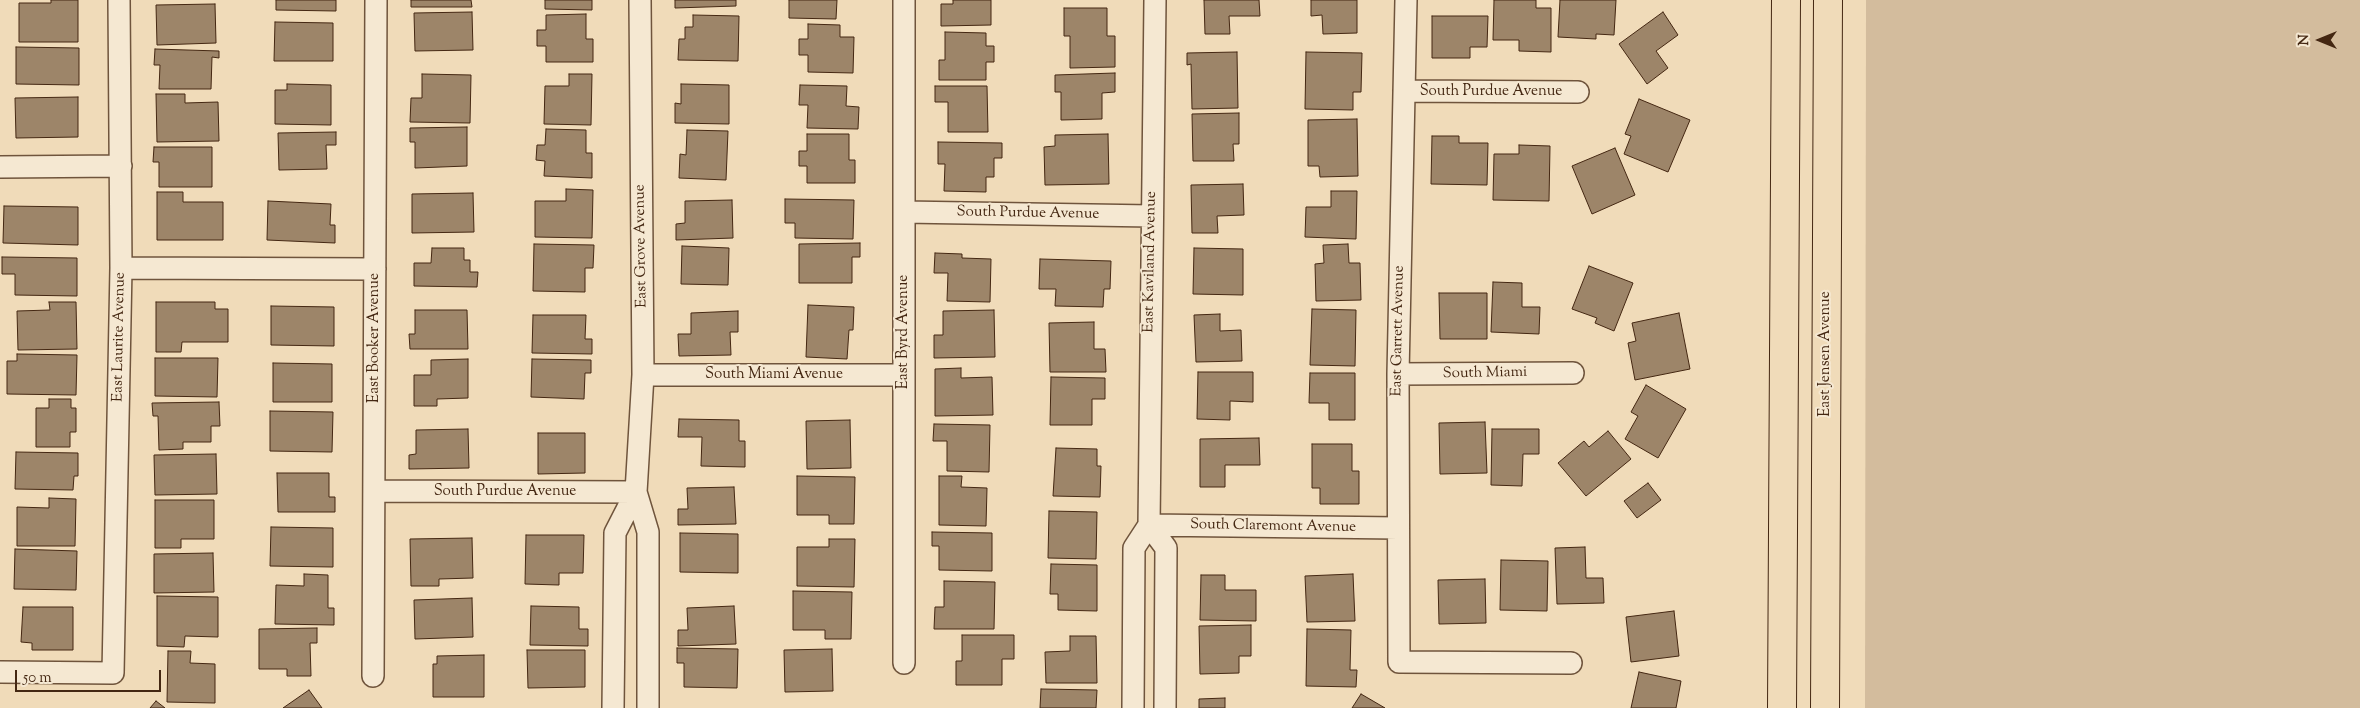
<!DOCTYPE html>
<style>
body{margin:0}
#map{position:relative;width:2360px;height:708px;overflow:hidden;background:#f0dbb9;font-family:"Sorts Mill Goudy",serif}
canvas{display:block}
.north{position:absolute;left:2295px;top:15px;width:50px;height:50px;-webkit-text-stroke:4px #f5e8d2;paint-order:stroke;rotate:270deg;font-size:14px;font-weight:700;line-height:20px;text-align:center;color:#442712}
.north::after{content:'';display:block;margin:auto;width:18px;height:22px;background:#442712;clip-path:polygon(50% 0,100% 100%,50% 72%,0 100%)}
.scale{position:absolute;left:15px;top:670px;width:146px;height:22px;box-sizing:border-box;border:2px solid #442712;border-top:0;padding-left:6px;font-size:15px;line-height:18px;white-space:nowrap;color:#442712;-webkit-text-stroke:4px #f5e8d2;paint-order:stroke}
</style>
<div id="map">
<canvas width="2360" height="708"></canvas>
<div class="north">N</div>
<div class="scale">50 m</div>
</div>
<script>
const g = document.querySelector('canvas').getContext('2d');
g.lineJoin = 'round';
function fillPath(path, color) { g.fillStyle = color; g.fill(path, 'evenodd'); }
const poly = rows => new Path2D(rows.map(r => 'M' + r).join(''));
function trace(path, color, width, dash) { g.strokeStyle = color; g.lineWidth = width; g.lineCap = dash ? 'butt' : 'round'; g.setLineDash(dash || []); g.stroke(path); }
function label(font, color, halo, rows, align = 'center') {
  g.font = font + ' "Sorts Mill Goudy",serif'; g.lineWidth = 4; g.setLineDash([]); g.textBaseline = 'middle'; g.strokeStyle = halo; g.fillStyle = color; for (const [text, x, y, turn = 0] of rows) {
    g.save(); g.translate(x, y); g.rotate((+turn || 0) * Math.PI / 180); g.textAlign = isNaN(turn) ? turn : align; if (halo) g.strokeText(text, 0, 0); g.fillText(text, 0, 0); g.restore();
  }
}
fillPath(poly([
 [1866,0,2360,0,2360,708,1865,708]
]), '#d3bc9d');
const building = poly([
 [51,0,78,0,78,42,19,42,19,3,51,3,51,0],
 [276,0,336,0,336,11,276,10,276,0],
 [411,0,471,0,472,7,411,7,411,0],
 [545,0,592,0,592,10,545,9,545,0],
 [675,0,736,0,736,6,675,8,675,0],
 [789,0,837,0,836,19,789,18,789,0],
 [953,0,991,0,991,25,941,26,941,4,953,4,953,0],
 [1204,0,1259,0,1260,16,1229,16,1230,34,1205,34,1204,0],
 [1311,0,1357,0,1357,33,1323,34,1322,15,1311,16,1311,0],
 [1494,0,1536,0,1536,8,1551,8,1551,52,1519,51,1519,40,1493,40,1494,0],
 [1560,0,1616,0,1614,35,1596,34,1596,39,1558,37,1560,0],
 [215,4,216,43,157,45,156,5,215,4],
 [1064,8,1107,8,1107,36,1115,36,1115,67,1070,68,1070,36,1064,36,1064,8],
 [472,12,473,50,415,51,414,13,472,12],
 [1663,12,1678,35,1656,51,1668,68,1647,84,1619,44,1663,12],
 [586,14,586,39,593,39,593,62,546,62,546,46,537,46,537,30,546,30,546,15,586,14],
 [693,15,739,16,738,61,678,60,679,39,685,39,685,27,693,27,693,15],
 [1432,16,1488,16,1487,47,1470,47,1470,58,1432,58,1432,16],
 [275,22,333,23,333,61,274,61,275,22],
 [808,24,840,25,840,37,854,37,853,73,808,72,808,55,799,55,799,39,808,39,808,24],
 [945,32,986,33,986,46,994,46,994,62,986,62,986,80,939,80,939,60,945,60,945,32],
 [16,47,79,48,79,85,16,84,16,47],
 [155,49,219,51,219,58,212,57,211,89,159,89,160,65,154,65,155,49],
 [1237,52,1238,108,1192,109,1191,64,1187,65,1187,53,1237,52],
 [1306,52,1362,53,1361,92,1353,92,1353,110,1305,109,1306,52],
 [1115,73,1115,92,1102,93,1102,119,1061,120,1061,92,1055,92,1055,75,1115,73],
 [422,74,471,75,470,123,410,122,411,98,422,98,422,74],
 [569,74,592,74,591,125,544,124,545,86,569,86,569,74],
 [287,84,331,85,331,125,275,124,275,90,287,90,287,84],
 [681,84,729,85,729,124,675,123,675,103,681,104,681,84],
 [800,85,847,86,846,106,859,107,858,129,807,128,808,105,799,105,800,85],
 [935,86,987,86,988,132,948,132,948,102,935,102,935,86],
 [156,94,185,94,185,103,218,102,219,141,157,142,156,94],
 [78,97,78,137,16,138,15,98,78,97],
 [1639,99,1690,120,1668,172,1624,154,1631,136,1625,134,1639,99],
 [1239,113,1239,144,1233,144,1234,161,1193,161,1192,114,1239,113],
 [1357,119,1358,176,1320,177,1319,166,1308,166,1308,120,1357,119],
 [467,127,467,166,415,168,415,142,410,142,410,128,467,127],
 [546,129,586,130,586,153,592,153,592,178,544,176,545,161,536,160,537,145,545,145,546,129],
 [687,130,728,131,726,180,679,178,680,154,686,155,687,130],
 [336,132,336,145,326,145,327,169,279,170,278,133,336,132],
 [807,134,849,134,849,160,855,160,855,183,807,183,807,166,799,166,799,151,807,151,807,134],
 [1108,134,1109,184,1045,185,1044,147,1055,146,1055,135,1108,134],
 [1432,136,1459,136,1459,143,1488,143,1487,185,1431,184,1432,136],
 [938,142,1002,143,1002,158,994,158,994,177,986,177,986,192,944,191,945,164,938,164,938,142],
 [1519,145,1550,146,1549,201,1493,200,1494,154,1519,154,1519,145],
 [154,147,212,147,212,187,159,187,159,162,153,162,154,147],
 [1615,148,1635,195,1592,214,1572,166,1615,148],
 [1243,184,1244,215,1217,216,1218,233,1192,233,1191,185,1243,184],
 [566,189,593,190,592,238,535,237,535,201,566,201,566,189],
 [1331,191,1357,191,1356,239,1305,237,1306,207,1331,207,1331,191],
 [157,192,183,192,183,202,223,202,223,240,157,240,157,192],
 [473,193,474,232,412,233,412,194,473,193],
 [785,199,854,200,853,239,795,238,795,223,785,223,785,199],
 [732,200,733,238,676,240,676,224,685,223,685,201,732,200],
 [268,201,331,204,330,225,335,225,335,243,267,240,268,201],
 [4,206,78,207,78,245,3,243,4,206],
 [860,243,860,257,852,257,852,283,799,283,799,244,860,243],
 [534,244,594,245,593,268,585,268,585,292,533,291,534,244],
 [1348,244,1349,263,1360,263,1361,300,1316,301,1315,264,1324,263,1323,245,1348,244],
 [682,246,729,248,728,285,681,284,682,246],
 [432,248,464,248,464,260,470,260,470,272,478,272,477,287,414,286,414,263,431,263,432,248],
 [1194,248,1243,249,1243,295,1193,294,1194,248],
 [935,253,962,254,962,258,991,259,990,302,947,301,948,273,934,273,935,253],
 [2,257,77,258,77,296,15,295,15,274,2,274,2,257],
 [1040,259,1111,261,1110,289,1104,289,1103,307,1055,306,1056,289,1039,289,1040,259],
 [1589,266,1633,283,1614,331,1595,323,1597,318,1572,309,1589,266],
 [1493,282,1522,283,1522,307,1540,307,1539,334,1491,332,1493,282],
 [1439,293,1487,293,1487,339,1440,339,1439,293],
 [49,302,76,302,77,349,18,350,17,311,50,310,49,302],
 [156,302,215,302,215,309,228,309,228,342,182,342,181,352,156,352,156,302],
 [808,305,854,307,853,330,849,330,847,359,806,357,808,305],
 [271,306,334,307,334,346,271,345,271,306],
 [1312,309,1356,310,1355,366,1310,365,1312,309],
 [415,310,467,310,468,349,410,349,409,334,415,334,415,310],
 [994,310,995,357,934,358,934,335,943,335,943,311,994,310],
 [738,311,738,332,730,332,731,355,679,356,678,334,691,334,691,313,738,311],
 [1679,313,1690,369,1635,380,1628,343,1636,341,1632,323,1679,313],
 [1220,314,1220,331,1241,330,1242,361,1196,362,1194,315,1220,314],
 [533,315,586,315,585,339,592,339,592,354,532,353,533,315],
 [1094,322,1094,349,1105,349,1106,372,1050,372,1049,323,1094,322],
 [17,354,77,355,76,395,7,394,7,361,17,361,17,354],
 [155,358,218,358,217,397,155,396,155,358],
 [468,359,468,398,437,399,437,406,414,406,414,375,431,375,431,360,468,359],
 [532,359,591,360,591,373,585,373,584,399,531,397,532,359],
 [273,363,332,364,332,402,273,402,273,363],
 [961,368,961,378,992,377,993,415,935,416,935,369,961,368],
 [1198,372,1253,372,1253,402,1230,401,1230,420,1197,419,1198,372],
 [1310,373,1355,373,1355,420,1329,420,1329,403,1309,403,1310,373],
 [1051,377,1105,378,1105,399,1092,399,1092,425,1050,425,1051,377],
 [1646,385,1686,409,1658,458,1625,439,1638,416,1631,412,1646,385],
 [49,399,71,399,71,408,76,408,76,432,70,432,70,447,36,447,36,408,49,408,49,399],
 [219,402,220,426,211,426,211,442,183,442,183,449,159,450,158,416,153,416,152,403,219,402],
 [270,411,333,412,332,452,270,451,270,411],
 [679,419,739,420,739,441,745,441,745,467,701,466,702,437,678,437,679,419],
 [850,420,851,468,807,469,806,421,850,420],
 [1485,422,1487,473,1440,474,1439,423,1485,422],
 [934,424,990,425,989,472,947,471,947,441,933,441,934,424],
 [468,429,469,468,409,469,409,455,416,454,416,430,468,429],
 [1492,429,1539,429,1539,454,1523,454,1522,486,1491,485,1492,429],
 [1608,431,1631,459,1586,496,1558,463,1584,441,1589,447,1608,431],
 [538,433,585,433,585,473,538,474,538,433],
 [1259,438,1260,465,1225,465,1225,487,1200,487,1200,439,1259,438],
 [1312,444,1352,444,1352,471,1359,471,1359,504,1320,504,1320,488,1312,488,1312,444],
 [1056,448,1097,449,1097,466,1101,466,1100,497,1053,496,1056,448],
 [16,452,78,453,78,476,74,476,73,490,15,489,16,452],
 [216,454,217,494,155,495,154,455,216,454],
 [277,473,329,473,329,497,335,497,335,512,278,512,277,473],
 [797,476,855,477,854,524,829,524,829,515,797,515,797,476],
 [939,476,962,476,961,487,987,488,986,526,939,525,939,476],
 [1648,483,1661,500,1637,518,1624,501,1648,483],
 [734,487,736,524,678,525,678,509,688,509,687,488,734,487],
 [49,498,76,499,75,546,17,546,17,507,49,508,49,498],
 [155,500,214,500,214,539,181,539,181,548,155,548,155,500],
 [1049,511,1097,512,1096,559,1048,558,1049,511],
 [271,527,333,528,333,567,270,566,271,527],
 [932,532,992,533,992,571,939,570,939,546,932,546,932,532],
 [680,533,738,534,738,573,680,572,680,533],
 [526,535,584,535,583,573,559,573,559,585,525,584,526,535],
 [472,538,473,578,439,579,439,586,411,586,410,539,472,538],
 [829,539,855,539,854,587,797,586,797,547,829,547,829,539],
 [1585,547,1586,578,1603,578,1604,603,1557,604,1555,548,1585,547],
 [15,549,77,551,76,590,14,589,15,549],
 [213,553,214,592,154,593,154,554,213,553],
 [1501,560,1548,561,1547,611,1500,610,1501,560],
 [1051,564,1097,565,1097,611,1058,610,1058,594,1050,594,1051,564],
 [304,574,328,575,328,608,334,608,334,625,275,624,276,585,304,586,304,574],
 [1353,574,1355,621,1307,622,1305,576,1353,574],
 [1201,575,1225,575,1225,590,1256,590,1256,621,1200,620,1201,575],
 [1485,579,1486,623,1439,624,1438,580,1485,579],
 [944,581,995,582,994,629,934,629,935,607,944,607,944,581],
 [793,591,852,592,851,639,825,639,825,630,793,630,793,591],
 [157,596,218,597,218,637,185,636,184,647,157,646,157,596],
 [472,598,473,637,415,639,414,600,472,598],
 [531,606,579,607,579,629,588,629,588,646,530,645,531,606],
 [734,606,736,644,678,646,678,630,688,630,687,608,734,606],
 [23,607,73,607,73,650,32,650,32,643,21,642,23,607],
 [1674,611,1679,656,1631,662,1626,617,1674,611],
 [1251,625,1251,656,1239,656,1239,673,1200,674,1199,626,1251,625],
 [317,628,317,643,310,643,311,676,287,676,287,669,259,669,259,629,317,628],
 [1307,629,1351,630,1350,670,1357,670,1356,687,1306,686,1307,629],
 [962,635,1014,635,1014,659,1002,659,1002,685,956,685,956,661,962,661,962,635],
 [1070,636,1096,636,1097,683,1046,683,1045,652,1070,651,1070,636],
 [677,648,738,649,737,688,684,687,684,663,677,663,677,648],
 [832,649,833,691,785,692,784,650,832,649],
 [527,650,585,650,585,687,528,688,527,650],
 [168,651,191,651,190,663,215,664,215,703,167,702,168,651],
 [484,655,484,697,433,697,433,664,437,664,437,656,484,655],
 [1639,672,1681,681,1676,708,1631,708,1639,672],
 [1041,689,1097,690,1096,708,1040,708,1041,689],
 [309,690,322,708,283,708,309,690],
 [1361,694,1385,708,1352,708,1361,694],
 [1225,698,1225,708,1199,708,1199,699,1225,698],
 [156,701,165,708,150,708,156,701]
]);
fillPath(building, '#9d8569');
trace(building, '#442712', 1);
const street = poly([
 [904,0,904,663],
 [1406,0,1398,374,1399,662,1571,663],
 [1404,91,1578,92],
 [0,167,121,166],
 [904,212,1152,216],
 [121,268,375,269],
 [1398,374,1573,373],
 [643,375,904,375],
 [375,491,636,492,643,375,640,0],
 [1149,525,1398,528],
 [1149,525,1166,548,1165,708],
 [0,672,113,673,121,268,119,0],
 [373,676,376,0],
 [613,708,615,533,636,492,648,532,648,708],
 [1133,708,1134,548,1149,525,1155,0]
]);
const primary = poly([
 [1782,708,1786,0],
 [1825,708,1828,0]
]);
trace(street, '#6f543c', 24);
trace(primary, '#442712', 30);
trace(street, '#f5e8d2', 21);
trace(primary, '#f0dbb9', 28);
label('15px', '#442712', '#f5e8d2', [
 ["South Purdue Avenue",1491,92],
 ["South Purdue Avenue",1028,214,1],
 ["East Grove Avenue",642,246,-91],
 ["East Kaviland Avenue",1151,262,-89],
 ["East Garrett Avenue",1399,331,-89],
 ["East Byrd Avenue",904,332,-90],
 ["East Laurite Avenue",120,337,-89],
 ["East Booker Avenue",375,338,-90],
 ["East Jensen Avenue",1826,354,-90],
 ["South Miami",1485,374,-1],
 ["South Miami Avenue",774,375],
 ["South Purdue Avenue",505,492],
 ["South Claremont Avenue",1273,527,1]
]);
</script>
